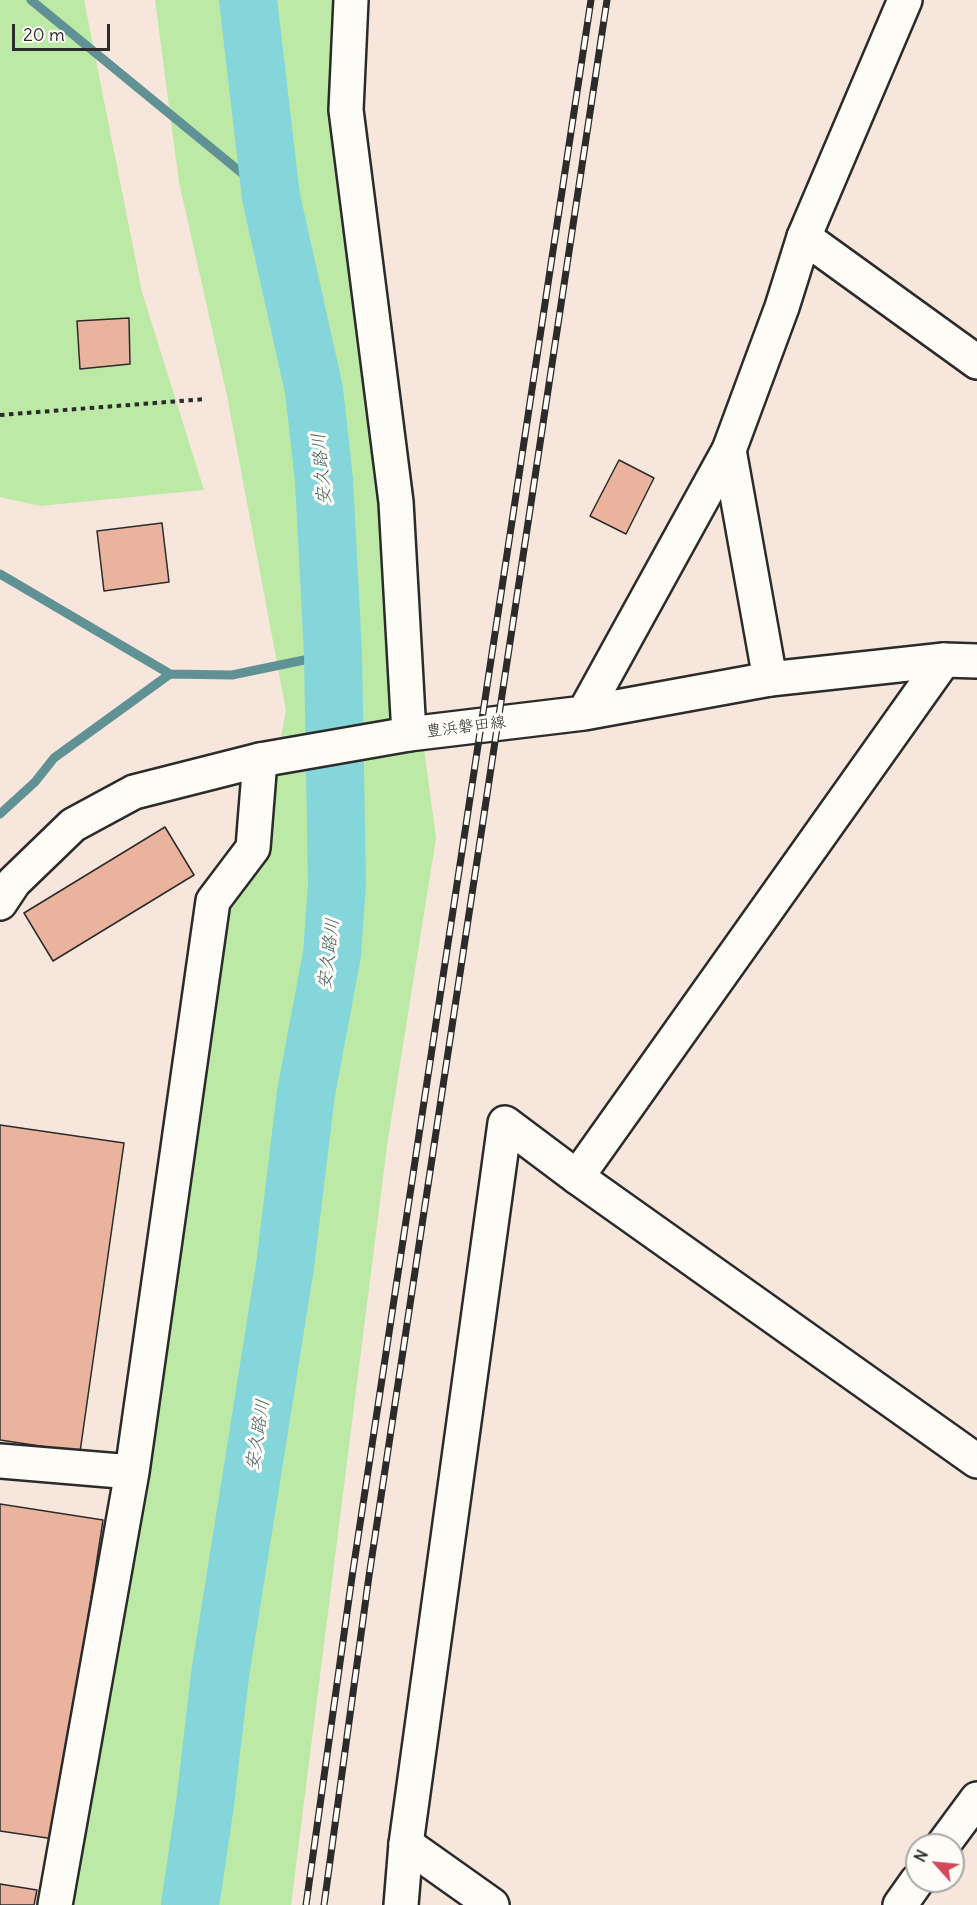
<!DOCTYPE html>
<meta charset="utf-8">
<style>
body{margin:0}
#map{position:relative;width:977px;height:1905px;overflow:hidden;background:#f7e6dc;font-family:Delius,sans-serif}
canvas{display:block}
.north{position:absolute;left:905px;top:1833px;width:60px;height:60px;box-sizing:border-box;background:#fdfcf7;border:2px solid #a9a8a5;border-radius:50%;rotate:297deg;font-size:16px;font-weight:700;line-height:24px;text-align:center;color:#2b2b2b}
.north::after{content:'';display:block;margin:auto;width:21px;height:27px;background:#d1495b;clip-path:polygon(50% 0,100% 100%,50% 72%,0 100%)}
.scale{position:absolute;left:12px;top:24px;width:98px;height:27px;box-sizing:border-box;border:3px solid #2b2b2b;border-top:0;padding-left:8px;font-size:18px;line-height:21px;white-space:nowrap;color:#2b2b2b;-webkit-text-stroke:4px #fdfcf7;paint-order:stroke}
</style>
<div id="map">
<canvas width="977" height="1905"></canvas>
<div class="north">N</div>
<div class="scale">20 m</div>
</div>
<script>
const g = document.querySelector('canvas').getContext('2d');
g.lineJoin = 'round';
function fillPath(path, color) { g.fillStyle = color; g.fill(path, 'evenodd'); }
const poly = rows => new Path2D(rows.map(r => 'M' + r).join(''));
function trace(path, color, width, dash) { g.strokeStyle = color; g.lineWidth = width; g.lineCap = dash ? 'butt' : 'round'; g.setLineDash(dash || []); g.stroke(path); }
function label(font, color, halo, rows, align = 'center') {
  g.font = font + ' Delius,"Klee One",sans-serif'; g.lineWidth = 6; g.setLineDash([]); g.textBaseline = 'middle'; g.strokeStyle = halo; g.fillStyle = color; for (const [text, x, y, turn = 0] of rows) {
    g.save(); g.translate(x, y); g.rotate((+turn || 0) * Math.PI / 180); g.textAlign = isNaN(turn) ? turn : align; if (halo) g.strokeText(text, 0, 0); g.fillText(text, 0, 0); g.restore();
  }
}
fillPath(poly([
 [0,0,84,0,142,292,204,490,40,506,0,497],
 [155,0,342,0,399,561,436,838,387,1146,291,1905,60,1905,213,901,258,853,286,711,227,396,179,182]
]), '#bde9a6');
trace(poly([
 [31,0,271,197],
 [0,574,170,674,232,675,333,654],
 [0,814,35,782,54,758,170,674]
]), '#609295', 9);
trace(poly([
 [190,1905,205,1804,220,1675,285,1266,306,1093,332,954,337,885,333,654,324,480,314,390,271,197,248,0]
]), '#84d6db', 58);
const building = poly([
 [129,318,130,364,80,369,77,321,129,318],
 [619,460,654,478,626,534,590,516,619,460],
 [162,523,169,582,104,591,97,531,162,523],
 [165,827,194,875,53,961,24,913,165,827],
 [0,1125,124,1143,80,1452,0,1440,0,1125],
 [0,1504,103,1520,54,1839,0,1831,0,1504],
 [0,1884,37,1890,34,1905,0,1905,0,1884]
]);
fillPath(building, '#e9b39d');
trace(building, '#2b2b2b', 1.5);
const street = poly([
 [351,0,346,110,396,502,409,734],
 [804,237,977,362],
 [729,450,770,679],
 [0,1461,132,1472],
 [55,1905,132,1472,213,901,253,848,260,760],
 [401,1905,406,1844,505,1123,577,1177,944,660]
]);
const secondary = poly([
 [584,713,729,450,782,307,804,237,905,0],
 [0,903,14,882,73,825,134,792,260,760,409,734,584,713,770,679,944,660,977,661],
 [577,1177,977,1461],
 [406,1844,492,1905],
 [943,1845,977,1799],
 [900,1905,917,1881]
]);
trace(street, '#2b2b2b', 38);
trace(secondary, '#2b2b2b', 38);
trace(poly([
 [0,415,206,399]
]), '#2b2b2b', 4, [4.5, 4.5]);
trace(street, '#fdfcf7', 33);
trace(secondary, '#fdfcf7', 33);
const rail = poly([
 [306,1905,352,1577,591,0],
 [324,1905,369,1576,607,0]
]);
trace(rail, '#2b2b2b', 7);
trace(rail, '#fdfcf7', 4.5, [14]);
label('16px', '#2b2b2b', '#fdfcf7', [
 ["豊浜磐田線",466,727,-7]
]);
label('italic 18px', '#465e60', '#fdfcf7', [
 ["安久路川",322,469,-95],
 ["安久路川",329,954,-83],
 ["安久路川",258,1435,-81]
]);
</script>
